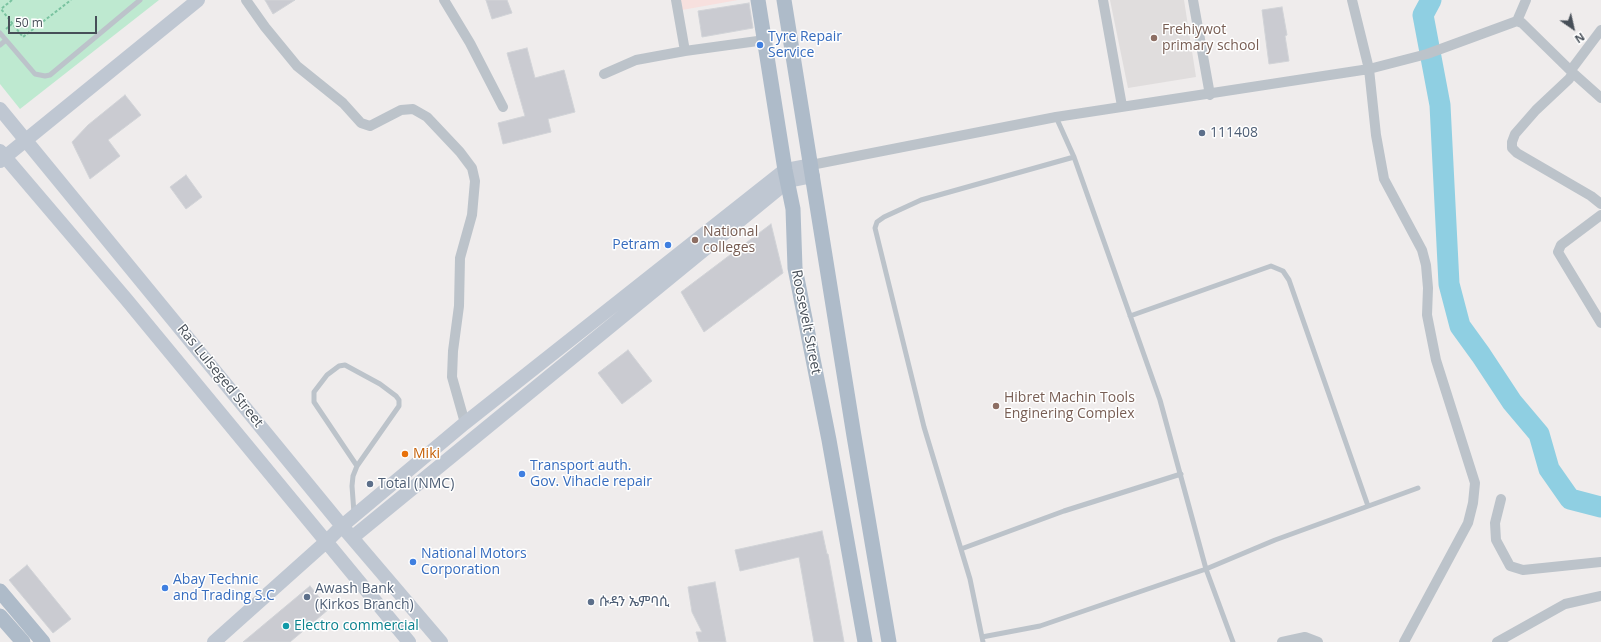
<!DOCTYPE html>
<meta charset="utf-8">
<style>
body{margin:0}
#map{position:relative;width:1601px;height:642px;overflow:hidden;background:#efecec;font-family:"Open Sans",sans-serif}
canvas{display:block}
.north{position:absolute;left:1553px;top:8px;width:40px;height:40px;-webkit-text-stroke:3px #fff;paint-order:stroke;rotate:146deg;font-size:11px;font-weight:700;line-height:16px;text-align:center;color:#474f58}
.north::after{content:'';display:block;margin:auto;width:14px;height:18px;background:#474f58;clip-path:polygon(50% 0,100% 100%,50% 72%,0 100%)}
.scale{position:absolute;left:8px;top:16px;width:89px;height:18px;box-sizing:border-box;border:2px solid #474f58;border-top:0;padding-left:5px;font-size:12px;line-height:14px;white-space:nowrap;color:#474f58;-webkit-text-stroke:3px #fff;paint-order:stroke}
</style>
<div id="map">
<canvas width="1601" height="642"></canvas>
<div class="north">N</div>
<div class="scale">50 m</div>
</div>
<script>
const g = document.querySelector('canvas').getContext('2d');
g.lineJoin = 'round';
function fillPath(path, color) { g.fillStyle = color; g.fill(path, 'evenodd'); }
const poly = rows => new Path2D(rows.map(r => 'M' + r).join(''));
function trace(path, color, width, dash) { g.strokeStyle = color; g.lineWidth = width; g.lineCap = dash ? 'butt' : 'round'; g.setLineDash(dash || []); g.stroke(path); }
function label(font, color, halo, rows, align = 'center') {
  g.font = font + ' "Open Sans","Noto Sans Ethiopic",sans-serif'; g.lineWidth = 3; g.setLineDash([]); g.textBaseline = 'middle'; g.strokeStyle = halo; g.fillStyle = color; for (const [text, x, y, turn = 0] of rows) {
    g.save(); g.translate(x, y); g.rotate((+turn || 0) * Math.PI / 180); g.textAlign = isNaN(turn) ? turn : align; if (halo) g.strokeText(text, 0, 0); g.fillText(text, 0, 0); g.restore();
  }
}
fillPath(poly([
 [1110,0,1184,0,1196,77,1128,88]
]), '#e0dddd');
fillPath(poly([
 [681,0,738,0,682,10]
]), '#f7e0de');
fillPath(poly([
 [0,0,159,0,20,109,0,84]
]), '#bee9d0');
trace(poly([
 [1431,0,1423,15,1440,105,1449,284,1460,326,1481,355,1512,402,1539,434,1549,469,1570,499,1601,507]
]), '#8fcfe2', 21);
const building = poly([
 [265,0,295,0,273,14,265,0],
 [486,0,507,0,512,13,492,19,486,0],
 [749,3,753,28,702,37,698,11,749,3],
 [1282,7,1287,35,1285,36,1289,61,1269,64,1262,10,1282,7],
 [527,48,535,78,564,70,575,112,548,119,551,132,503,144,498,123,525,116,507,53,527,48],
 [125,95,141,115,108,140,120,156,90,179,72,142,88,125,125,95],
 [186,175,202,197,186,209,170,187,186,175],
 [771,224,783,273,704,332,681,292,771,224],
 [628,350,652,381,622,404,598,373,628,350],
 [822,531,827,554,828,554,844,642,814,642,799,557,740,571,735,550,822,531],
 [27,565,71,619,53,633,9,580,27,565],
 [715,582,726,642,699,642,696,632,702,632,692,612,688,587,715,582],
 [310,586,329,609,290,642,243,642,310,586]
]);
fillPath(building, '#cacbd1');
trace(building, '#d1d3d7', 1);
trace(poly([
 [12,0,1,9,23,37,71,0],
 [6,29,13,23]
]), '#7ac3a0', 2, [3, 2]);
trace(poly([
 [0,33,35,74,45,76,50,75,140,0],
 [0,45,6,40],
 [1056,117,1074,157,1160,400,1206,569,1233,642],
 [1130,316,1271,266,1283,271,1289,280,1368,506],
 [354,513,352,486,353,476,357,466,399,406,399,400,396,396,380,384,345,365,339,366,327,375,314,392,314,402,357,466],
 [961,549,1064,511,1181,474],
 [982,637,1040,626,1206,569,1275,540,1418,488],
 [983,642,970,579,924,427,875,228,877,222,884,217,921,200,1074,157]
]), '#bcc3ca', 5);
trace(poly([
 [246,0,265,27,297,66,343,103,361,123,370,126,401,110,413,109,427,117,460,152,472,168,475,181,472,215,460,258,459,306,453,351,452,377,465,423],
 [444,0,470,43,503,107],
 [676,0,685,51],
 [1103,0,1122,106],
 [1193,0,1210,95],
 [1352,0,1369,69,1376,135,1384,179,1422,250,1426,265,1428,288,1427,315,1436,360,1475,483,1473,503,1468,523,1404,642],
 [1517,21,1522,23,1573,73,1601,98],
 [1571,70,1601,30],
 [1573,73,1569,79,1536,110,1515,134,1512,142,1512,148,1517,153,1591,196,1601,204],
 [604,74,636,60,685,51,765,40],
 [811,165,1056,117,1369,69,1427,54,1517,21,1526,0],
 [1601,215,1561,245,1558,252,1601,323],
 [1501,499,1495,523,1496,540,1510,566,1523,570,1601,562],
 [1282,642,1305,637,1318,642],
 [1497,642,1565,604,1601,596]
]), '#bcc3ca', 10);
trace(poly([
 [0,109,342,526,441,642],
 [0,151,126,299,409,642],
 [0,161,198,0],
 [353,537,788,181,813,176],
 [214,642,327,541,342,526,465,423,785,170,811,165]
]), '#bfc7d2', 14);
trace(poly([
 [758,0,785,170,793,209,795,268,829,440,865,642],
 [784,0,854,436,889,642],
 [0,591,43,642],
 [0,616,23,642]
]), '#aebbc9', 15);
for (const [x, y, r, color] of [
 [1154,38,4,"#8d6e63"],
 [760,45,4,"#3f7fe0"],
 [1202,133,4,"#5c6f8a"],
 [695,240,4,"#8d6e63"],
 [668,245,4,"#3f7fe0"],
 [996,406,4,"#8d6e63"],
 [405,454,4,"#e8710a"],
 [522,474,4,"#3f7fe0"],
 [370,484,4,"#5c6f8a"],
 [413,562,4,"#3f7fe0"],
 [165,588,4,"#3f7fe0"],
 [307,597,4,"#5c6f8a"],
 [591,602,4,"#5c6f8a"],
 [286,626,4,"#0f9aa8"]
]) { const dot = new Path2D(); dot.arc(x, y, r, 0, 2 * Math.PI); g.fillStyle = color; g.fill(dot); trace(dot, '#fff', 1.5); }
label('14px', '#785e54', '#fff', [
 ["Frehiywot",1162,30],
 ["primary school",1162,46],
 ["National",703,232],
 ["colleges",703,248],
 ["Hibret Machin Tools",1004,398],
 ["Enginering Complex",1004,414]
], 'left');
label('14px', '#366cbe', '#fff', [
 ["Tyre Repair",768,37],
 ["Service",768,53],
 ["Petram",660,245,"right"],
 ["Transport auth.",530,466],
 ["Gov. Vihacle repair",530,482],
 ["National Motors",421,554],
 ["Corporation",421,570],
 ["Abay Technic",173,580],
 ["and Trading S.C",173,596]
], 'left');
label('14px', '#4e5e75', '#fff', [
 ["111408",1210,133],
 ["Total (NMC)",378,484],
 ["Awash Bank",315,589],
 ["(Kirkos Branch)",315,605],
 ["ሱዳን ኤምባሲ",599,602]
], 'left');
label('14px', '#474f58', '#fff', [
 ["Roosevelt Street",806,322,79],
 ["Ras Lulseged Street",220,376,51]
]);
label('14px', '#c56008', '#fff', [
 ["Miki",413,454]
], 'left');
label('14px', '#0d838f', '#fff', [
 ["Electro commercial",294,626]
], 'left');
</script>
